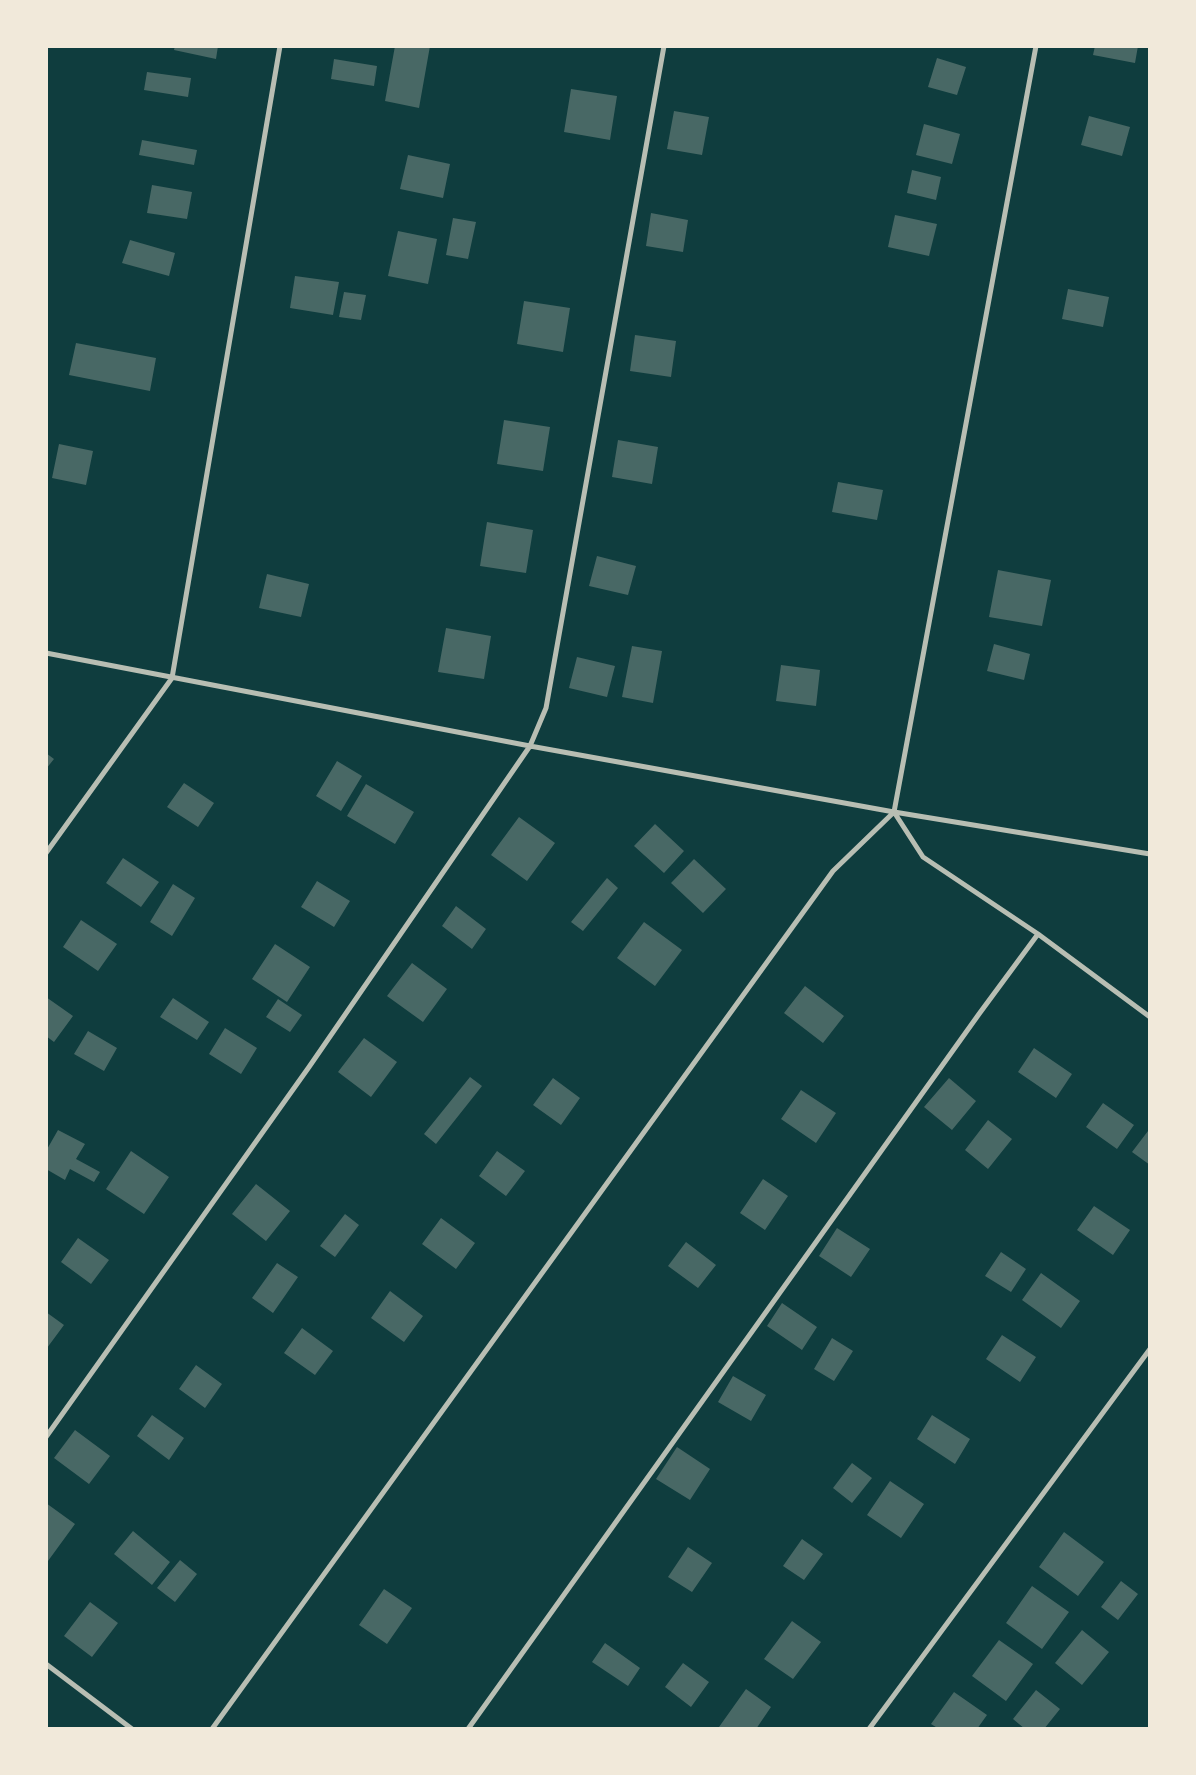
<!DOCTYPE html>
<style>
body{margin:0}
#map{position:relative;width:1196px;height:1775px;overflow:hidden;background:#0f3d3e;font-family:Raleway,sans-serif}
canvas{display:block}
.frame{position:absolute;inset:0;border:48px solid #f1e9da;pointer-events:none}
</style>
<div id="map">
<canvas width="1196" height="1775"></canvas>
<div class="frame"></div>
</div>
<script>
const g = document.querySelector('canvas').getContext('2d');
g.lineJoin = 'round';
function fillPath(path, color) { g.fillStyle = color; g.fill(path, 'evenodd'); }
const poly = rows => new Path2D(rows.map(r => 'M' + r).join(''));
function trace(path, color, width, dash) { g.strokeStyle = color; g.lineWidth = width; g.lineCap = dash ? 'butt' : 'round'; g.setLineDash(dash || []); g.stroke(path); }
fillPath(poly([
 [175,46,218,46,216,59,174,50],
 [395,46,430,46,419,108,385,101],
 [1095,46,1138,46,1135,63,1093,55],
 [937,58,966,67,957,95,928,87],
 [334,59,377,66,374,86,331,79],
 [147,72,191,78,188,97,144,90],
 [571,89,617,96,610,140,564,132],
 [674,111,709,117,702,155,667,149],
 [1089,116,1130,127,1122,156,1081,145],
 [924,124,960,134,952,164,916,155],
 [142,140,197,150,194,165,139,155],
 [408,155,450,164,443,198,400,189],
 [912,170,941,177,936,200,907,193],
 [152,185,192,192,187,219,147,213],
 [651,213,688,220,683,252,646,246],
 [895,215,937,224,929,256,888,247],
 [453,218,476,222,468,259,446,255],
 [398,231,437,239,428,284,388,276],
 [130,240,175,253,169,276,122,263],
 [295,276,339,282,333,315,290,308],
 [1068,289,1109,297,1103,327,1062,319],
 [344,292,366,295,361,320,339,317],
 [524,301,570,308,563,352,517,344],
 [635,335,676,341,671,377,630,371],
 [76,343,156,358,150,391,69,375],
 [504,420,550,427,543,471,497,464],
 [618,440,658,447,652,484,612,477],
 [59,444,93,451,86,485,52,478],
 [838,482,883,490,877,520,832,512],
 [487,522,533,530,526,573,480,566],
 [597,556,636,566,628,595,589,586],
 [998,570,1051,580,1042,626,989,617],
 [267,574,309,584,301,617,259,608],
 [446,628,491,636,484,679,438,672],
 [994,644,1030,654,1024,680,987,671],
 [632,646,662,651,653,703,622,697],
 [577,657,615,666,607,697,569,688],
 [781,665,820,670,816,706,776,701],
 [46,753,54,759,46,769],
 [337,761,362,776,341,811,316,796],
 [184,783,214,803,198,827,167,807],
 [366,784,414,812,395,844,347,816],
 [519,817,555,843,527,881,491,855],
 [655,824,684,851,664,873,634,846],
 [123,858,159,882,141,907,106,883],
 [694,859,726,889,703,913,671,883],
 [607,878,618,888,583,931,571,922],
 [317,881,350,901,334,927,301,907],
 [173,884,195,898,172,936,150,922],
 [456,906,486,929,472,949,442,926],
 [81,920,117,944,98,971,63,947],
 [644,922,682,950,655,986,617,958],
 [275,944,310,967,287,1002,252,979],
 [412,963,447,989,423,1022,387,996],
 [805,986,844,1016,823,1043,784,1013],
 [46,997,73,1016,54,1042,46,1036],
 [173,998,209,1022,197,1040,160,1017],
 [278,999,302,1015,290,1032,266,1017],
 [225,1028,257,1048,241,1074,209,1054],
 [88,1031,117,1048,104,1071,74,1054],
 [364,1038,397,1062,371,1097,338,1072],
 [1034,1048,1072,1074,1056,1098,1018,1072],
 [470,1077,482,1086,436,1144,424,1134],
 [553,1078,580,1098,561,1125,533,1105],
 [949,1078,976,1101,952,1130,924,1107],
 [801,1090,836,1113,816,1143,781,1119],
 [1103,1103,1134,1125,1117,1149,1086,1127],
 [988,1120,1012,1139,988,1169,965,1150],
 [58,1130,85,1144,76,1159,100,1172,94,1182,70,1169,65,1180,46,1169,46,1151],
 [1148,1131,1150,1132,1150,1165,1132,1152],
 [131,1151,169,1177,144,1214,106,1189],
 [497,1151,525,1171,506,1196,479,1176],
 [763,1179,788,1196,765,1230,740,1213],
 [256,1184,290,1211,266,1241,232,1214],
 [1094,1206,1130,1230,1113,1255,1077,1230],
 [345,1214,359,1225,335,1257,320,1246],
 [441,1218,475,1243,456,1269,422,1244],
 [837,1228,870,1249,851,1277,819,1256],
 [78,1238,109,1260,91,1284,61,1262],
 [686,1242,716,1265,698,1288,668,1266],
 [1001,1252,1026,1269,1011,1292,985,1276],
 [277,1263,298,1277,273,1313,252,1298],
 [1041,1273,1080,1301,1061,1328,1022,1300],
 [390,1291,423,1316,404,1342,371,1318],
 [782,1303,817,1327,802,1350,767,1326],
 [46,1312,64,1325,47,1348,46,1347],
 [302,1328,333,1351,315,1375,284,1353],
 [1002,1335,1036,1357,1020,1382,986,1359],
 [832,1338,853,1351,834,1381,814,1369],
 [196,1365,222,1384,205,1408,179,1389],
 [733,1376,766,1395,751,1421,718,1402],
 [152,1415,184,1438,169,1460,137,1436],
 [932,1415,970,1439,955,1464,917,1439],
 [75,1430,110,1456,89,1484,54,1458],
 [677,1447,710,1469,690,1500,656,1479],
 [852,1463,872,1478,852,1503,833,1488],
 [890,1481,924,1504,901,1538,867,1515],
 [46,1503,75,1524,48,1561,46,1560],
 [133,1531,170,1562,152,1585,114,1554],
 [1064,1532,1104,1562,1078,1596,1039,1567],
 [802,1539,823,1554,804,1580,783,1566],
 [688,1547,712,1563,692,1592,668,1577],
 [180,1560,197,1574,175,1602,157,1588],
 [1121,1581,1138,1594,1118,1620,1101,1607],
 [1032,1586,1069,1612,1042,1649,1006,1623],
 [384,1589,412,1608,387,1644,359,1625],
 [90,1602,118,1623,92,1657,64,1636],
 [792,1621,821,1642,793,1679,764,1659],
 [1082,1630,1109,1652,1082,1685,1055,1663],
 [999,1640,1033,1664,1006,1701,972,1676],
 [605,1643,640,1668,628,1686,592,1662],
 [683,1663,709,1682,691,1707,665,1687],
 [746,1689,771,1707,756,1729,721,1729,719,1727],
 [1036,1690,1060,1709,1044,1729,1025,1729,1013,1719],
 [954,1692,987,1715,977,1729,939,1729,931,1724]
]), '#486865');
trace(poly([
 [46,653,530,746,894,812,1150,854],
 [894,812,923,857,1038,934,1150,1017],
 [46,853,172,678,280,46],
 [46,1437,309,1067,530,746,546,708,664,46],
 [46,1664,132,1729],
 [212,1729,833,871,894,812,1036,46],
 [468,1729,979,1014,1038,934],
 [869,1729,1150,1349]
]), '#b8beb3', 5);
</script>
